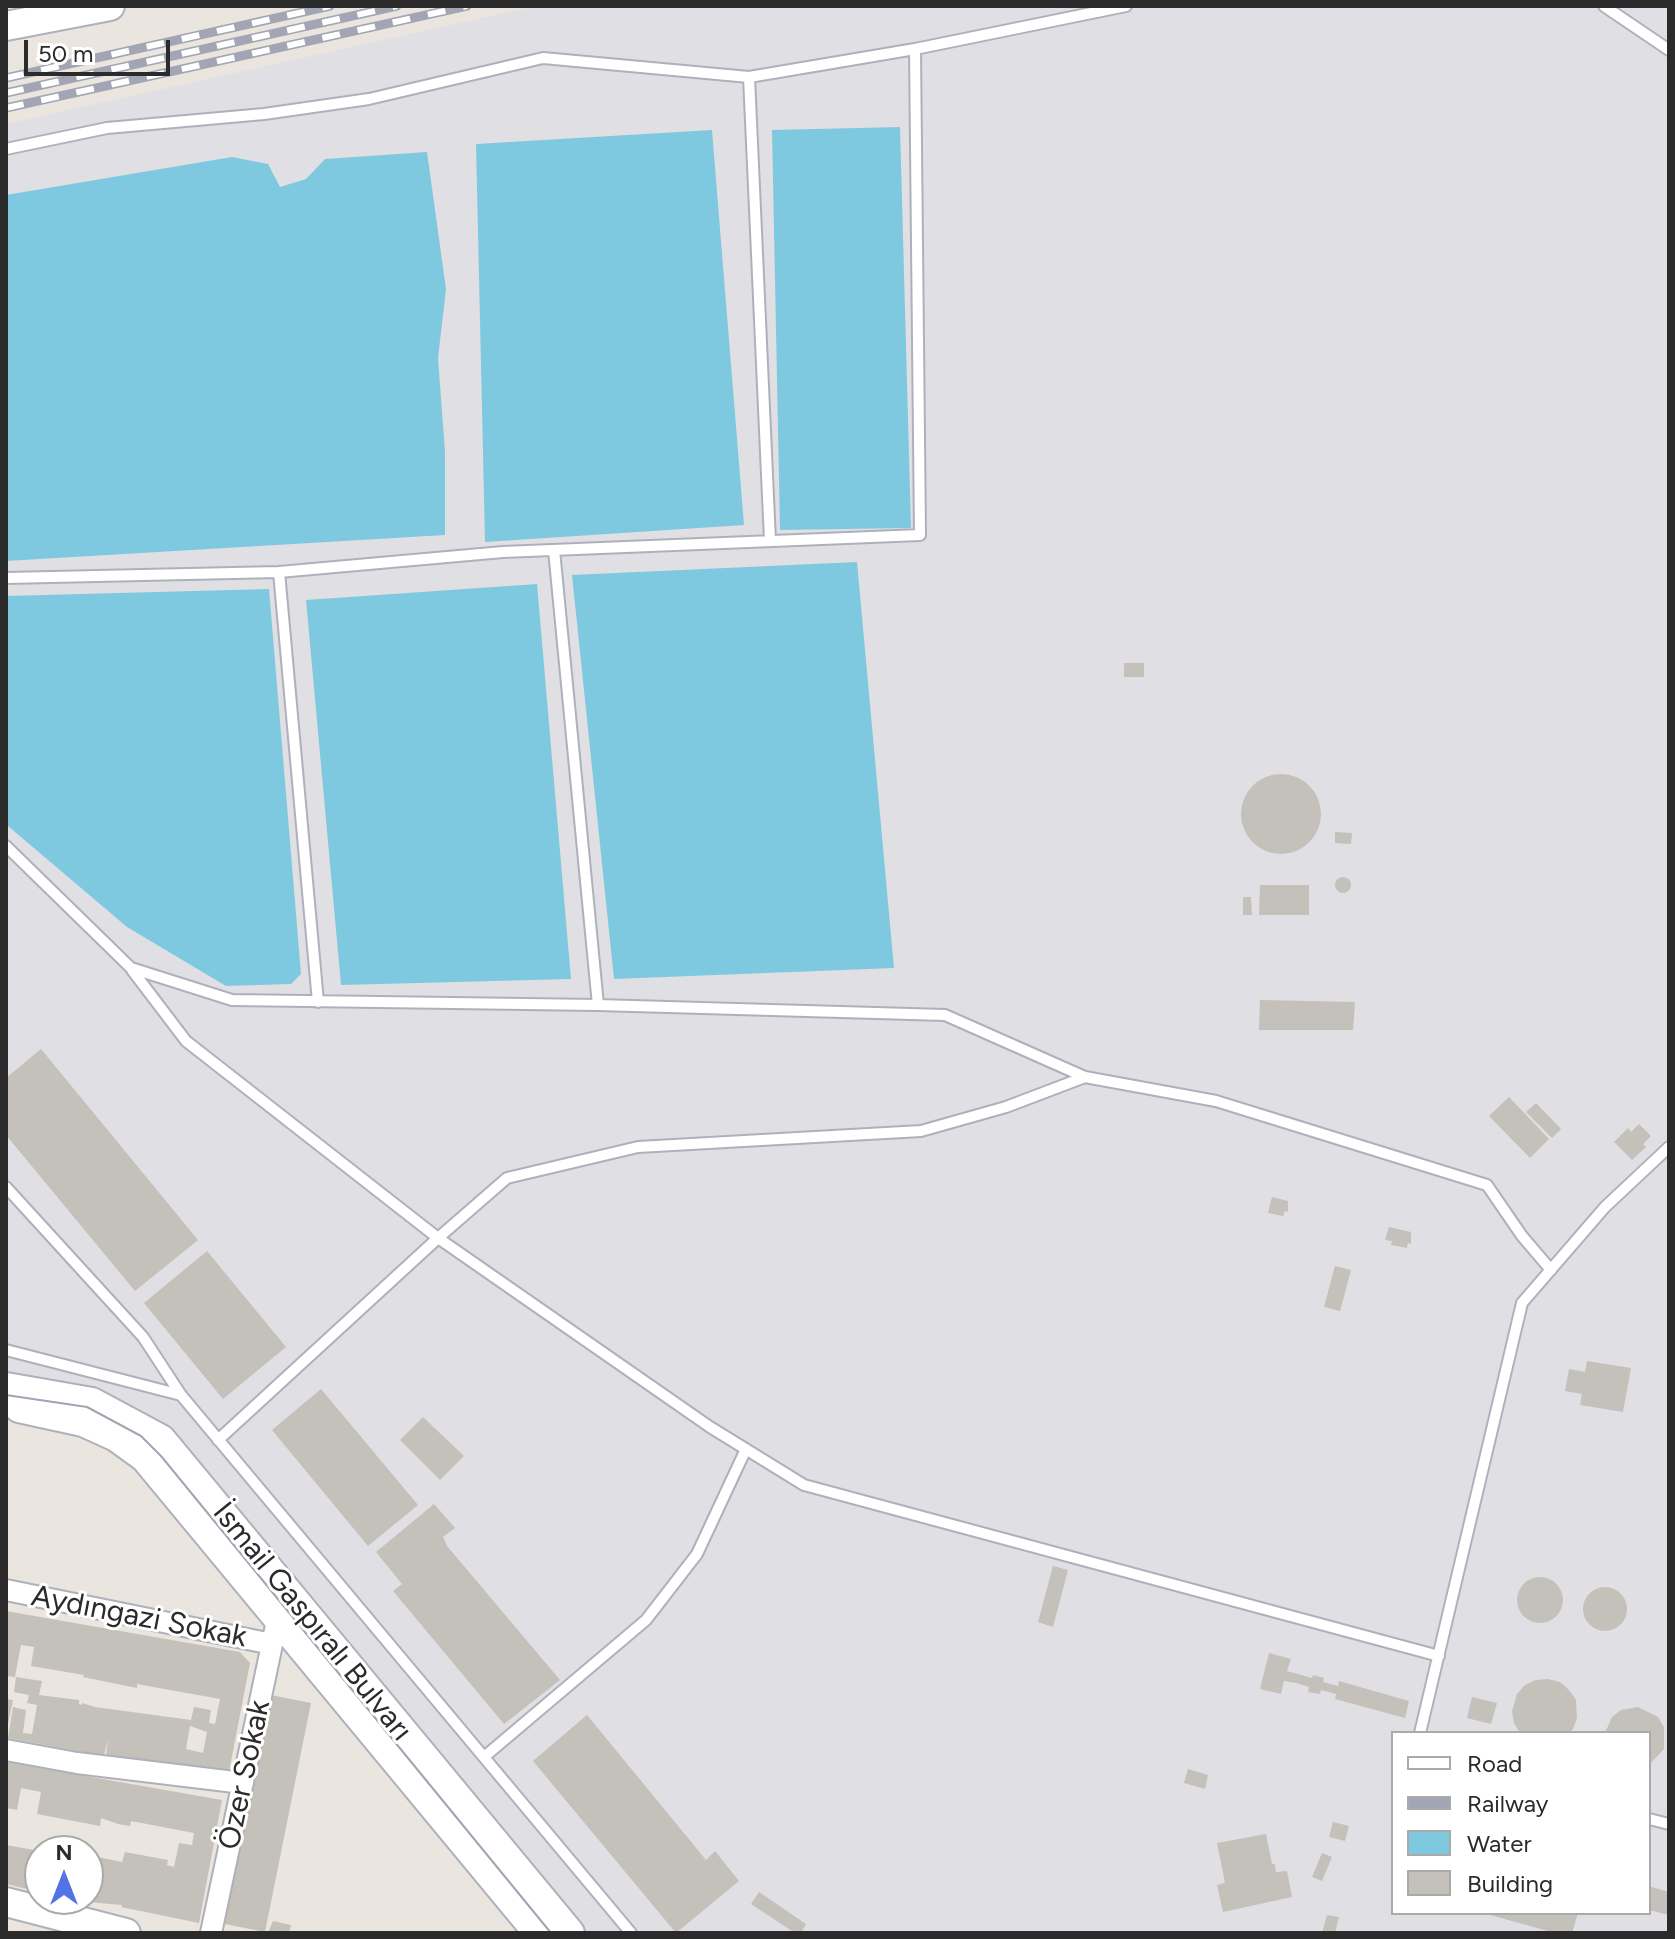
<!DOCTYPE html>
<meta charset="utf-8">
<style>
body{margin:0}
#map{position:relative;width:1675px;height:1939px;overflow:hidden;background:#ebe5df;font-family:Figtree,sans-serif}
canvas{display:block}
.frame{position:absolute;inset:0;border:8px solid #2b2b2b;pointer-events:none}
.legend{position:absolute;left:1391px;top:1731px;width:260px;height:184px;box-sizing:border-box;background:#fff;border:2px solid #aaa;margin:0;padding:10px 14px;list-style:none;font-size:24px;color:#2b2b2b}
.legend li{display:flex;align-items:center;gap:16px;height:40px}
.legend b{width:40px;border:2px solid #aaa}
.north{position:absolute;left:24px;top:1835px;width:80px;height:80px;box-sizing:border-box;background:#fff;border:2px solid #aaa;border-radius:50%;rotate:0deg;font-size:22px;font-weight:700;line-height:32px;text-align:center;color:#2b2b2b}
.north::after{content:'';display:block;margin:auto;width:28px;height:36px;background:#5372e4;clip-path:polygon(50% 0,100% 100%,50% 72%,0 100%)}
.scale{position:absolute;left:24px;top:40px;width:146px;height:36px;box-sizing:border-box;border:4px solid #2b2b2b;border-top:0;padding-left:10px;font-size:24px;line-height:28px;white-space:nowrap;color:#2b2b2b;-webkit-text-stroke:6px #fff;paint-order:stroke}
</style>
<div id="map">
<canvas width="1675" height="1939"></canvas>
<div class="frame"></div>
<ul class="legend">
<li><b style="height:10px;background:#fff"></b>Road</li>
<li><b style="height:10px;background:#a2a5b3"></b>Railway</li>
<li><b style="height:22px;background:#7fc9e0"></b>Water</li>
<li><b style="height:22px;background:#c4c0ba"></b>Building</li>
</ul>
<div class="north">N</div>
<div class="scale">50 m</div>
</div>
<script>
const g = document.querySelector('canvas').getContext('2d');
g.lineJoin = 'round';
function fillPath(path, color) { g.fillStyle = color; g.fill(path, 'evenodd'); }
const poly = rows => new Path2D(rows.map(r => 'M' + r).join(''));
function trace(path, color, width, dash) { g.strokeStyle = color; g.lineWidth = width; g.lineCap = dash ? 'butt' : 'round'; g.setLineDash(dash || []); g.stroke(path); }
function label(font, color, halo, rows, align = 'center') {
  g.font = font + ' Figtree,sans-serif'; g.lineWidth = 6; g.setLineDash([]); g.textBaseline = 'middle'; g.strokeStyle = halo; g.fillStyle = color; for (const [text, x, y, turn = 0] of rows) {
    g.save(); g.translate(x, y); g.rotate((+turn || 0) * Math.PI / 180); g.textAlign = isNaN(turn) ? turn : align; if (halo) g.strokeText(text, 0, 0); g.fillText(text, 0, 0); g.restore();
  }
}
fillPath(poly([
 [536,6,1669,6,1669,1933,586,1933,165,1428,141,1411,113,1399,6,1382,6,124],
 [1393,1733,1649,1733,1649,1913,1393,1913]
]), '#e0dfe4');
fillPath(poly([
 [900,127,911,528,780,530,772,130],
 [712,130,744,525,485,542,476,144],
 [427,152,446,289,438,358,445,452,445,535,6,561,6,195,232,157,268,164,280,187,306,179,325,159],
 [857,562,894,968,614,979,572,575],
 [537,584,571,979,341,985,306,600],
 [269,589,301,974,291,984,226,986,127,927,8,826,6,821,6,596]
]), '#7fc9e0');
fillPath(poly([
 [1124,663,1144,663,1144,677,1124,677],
 '1241 814a40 40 0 1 1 80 0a40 40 0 1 1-80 0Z',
 [1335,832,1352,833,1351,844,1335,843],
 '1335 885a8 8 0 1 1 16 0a8 8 0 1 1-16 0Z',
 [1260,885,1309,885,1309,915,1259,915],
 [1243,897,1251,897,1252,915,1243,915],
 [1260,1000,1355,1002,1353,1030,1259,1030],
 [41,1049,198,1240,135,1291,6,1135,6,1078],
 [1509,1097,1549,1139,1530,1158,1489,1116],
 [1536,1103,1561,1129,1552,1138,1526,1112],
 [1639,1124,1651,1136,1643,1144,1646,1147,1632,1160,1614,1142,1628,1128,1631,1132],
 [1272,1197,1288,1201,1288,1212,1285,1211,1283,1216,1268,1213],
 [1389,1227,1411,1232,1411,1244,1408,1243,1407,1248,1391,1245,1392,1241,1385,1240],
 [207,1251,286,1347,223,1399,144,1303],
 [1335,1266,1351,1270,1340,1311,1324,1307],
 [1587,1361,1631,1368,1623,1412,1580,1405,1582,1394,1565,1391,1569,1369,1585,1372],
 [321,1389,418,1505,368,1546,272,1430],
 [423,1417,464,1456,440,1480,400,1440],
 [434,1504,455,1528,443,1537,447,1546,560,1680,504,1724,393,1591,402,1584,376,1552],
 [1053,1566,1068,1570,1053,1627,1038,1622],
 '1517 1600a23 23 0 1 1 46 0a23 23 0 1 1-46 0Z',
 '1583 1609a22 22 0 1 1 44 0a22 22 0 1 1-44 0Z',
 [6,1611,240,1652,250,1663,228,1777,106,1756,108,1739,104,1756,8,1738,13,1707,26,1710,23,1733,32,1734,37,1705,27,1703,29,1695,14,1692,16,1677,42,1681,39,1695,79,1700,79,1704,82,1705,82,1703,95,1707,191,1720,194,1707,211,1710,209,1723,215,1724,220,1699,137,1684,137,1688,83,1677,84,1675,31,1666,34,1647,21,1645,15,1677,6,1676],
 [190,1726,207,1732,203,1753,186,1749],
 [1269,1653,1291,1659,1287,1671,1312,1678,1313,1675,1324,1678,1323,1682,1338,1686,1339,1681,1409,1701,1405,1718,1335,1699,1336,1694,1321,1690,1320,1694,1308,1692,1309,1687,1296,1683,1284,1681,1281,1694,1260,1689],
 [1548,1679,1560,1682,1569,1690,1576,1700,1577,1718,1573,1729,1569,1733,1520,1733,1514,1723,1512,1711,1517,1694,1525,1685,1536,1680],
 [266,1694,311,1703,265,1932,220,1923],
 [1472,1697,1497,1703,1491,1724,1467,1718],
 [6,1699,13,1700,7,1729,6,1729],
 [1638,1707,1658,1717,1664,1727,1664,1749,1649,1765,1649,1733,1605,1733,1612,1717,1621,1710],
 [587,1715,706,1860,715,1851,739,1881,676,1933,533,1761],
 [6,1762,222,1800,199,1923,121,1907,122,1905,88,1902,88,1855,122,1862,125,1852,168,1860,167,1865,174,1867,179,1843,192,1845,194,1833,131,1821,130,1826,118,1824,101,1818,100,1826,37,1814,41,1792,21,1788,17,1810,6,1808],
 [1188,1769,1208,1775,1205,1789,1184,1783],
 [1333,1822,1349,1826,1345,1841,1329,1837],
 [1266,1834,1272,1864,1275,1864,1276,1872,1287,1871,1292,1897,1223,1912,1217,1885,1225,1883,1217,1843],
 [6,1845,40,1851,40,1892,6,1884],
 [1322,1853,1332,1857,1322,1881,1312,1877],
 [1652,1887,1669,1892,1669,1915,1649,1910,1649,1888],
 [759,1892,806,1924,801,1933,795,1933,751,1904],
 [1483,1913,1578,1913,1572,1933,1555,1933],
 [1327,1915,1339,1917,1335,1933,1322,1933],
 [273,1921,291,1925,289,1933,268,1933]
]), '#c4c0ba');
const lane = poly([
 [1604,6,1669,50],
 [6,149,107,128,264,114,369,99,543,58,749,77],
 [770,541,749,77,915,49,1126,6],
 [554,550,598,1005],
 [279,572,318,1002],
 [6,578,279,572,503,552,920,535,915,49],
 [6,846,131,968,232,1000,598,1005,945,1015,1085,1077,1216,1101,1487,1185,1522,1236,1551,1270],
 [132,970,186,1041,438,1238,710,1427,804,1485,1439,1656],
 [6,1187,143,1337,181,1395],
 [6,1350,181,1395,631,1933],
 [218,1440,438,1238,507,1178,638,1147,921,1131,1006,1107,1085,1077],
 [1420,1733,1522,1303,1605,1207,1669,1147],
 [484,1757,646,1620,697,1554,746,1449],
 [1649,1819,1669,1824]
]);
const street = poly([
 [6,1590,272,1644],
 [6,1750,77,1763,243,1783],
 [211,1933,278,1616]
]);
const secondary = poly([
 [6,26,110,6],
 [6,1387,92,1402,161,1439,570,1933],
 [19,1408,83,1422,116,1437,145,1458,538,1933],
 [6,1902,126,1933]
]);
trace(lane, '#afb1ba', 14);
trace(street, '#afb1ba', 24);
trace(secondary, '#afb1ba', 32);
trace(lane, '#fff', 10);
trace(street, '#fff', 20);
trace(secondary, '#fff', 28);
trace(poly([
 [6,1395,87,1407,141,1436,161,1456,551,1933]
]), '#a2a5b3', 2);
const rail = poly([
 [6,78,330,6],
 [6,93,397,6],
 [6,108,467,6]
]);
trace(rail, '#a2a5b3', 9);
trace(rail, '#fff', 6, [18]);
label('30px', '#2b2b2b', '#fff', [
 ["Aydıngazi Sokak",139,1617,11],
 ["İsmail Gaspıralı Bulvarı",312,1622,51],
 ["Özer Sokak",245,1775,-78]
]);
</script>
